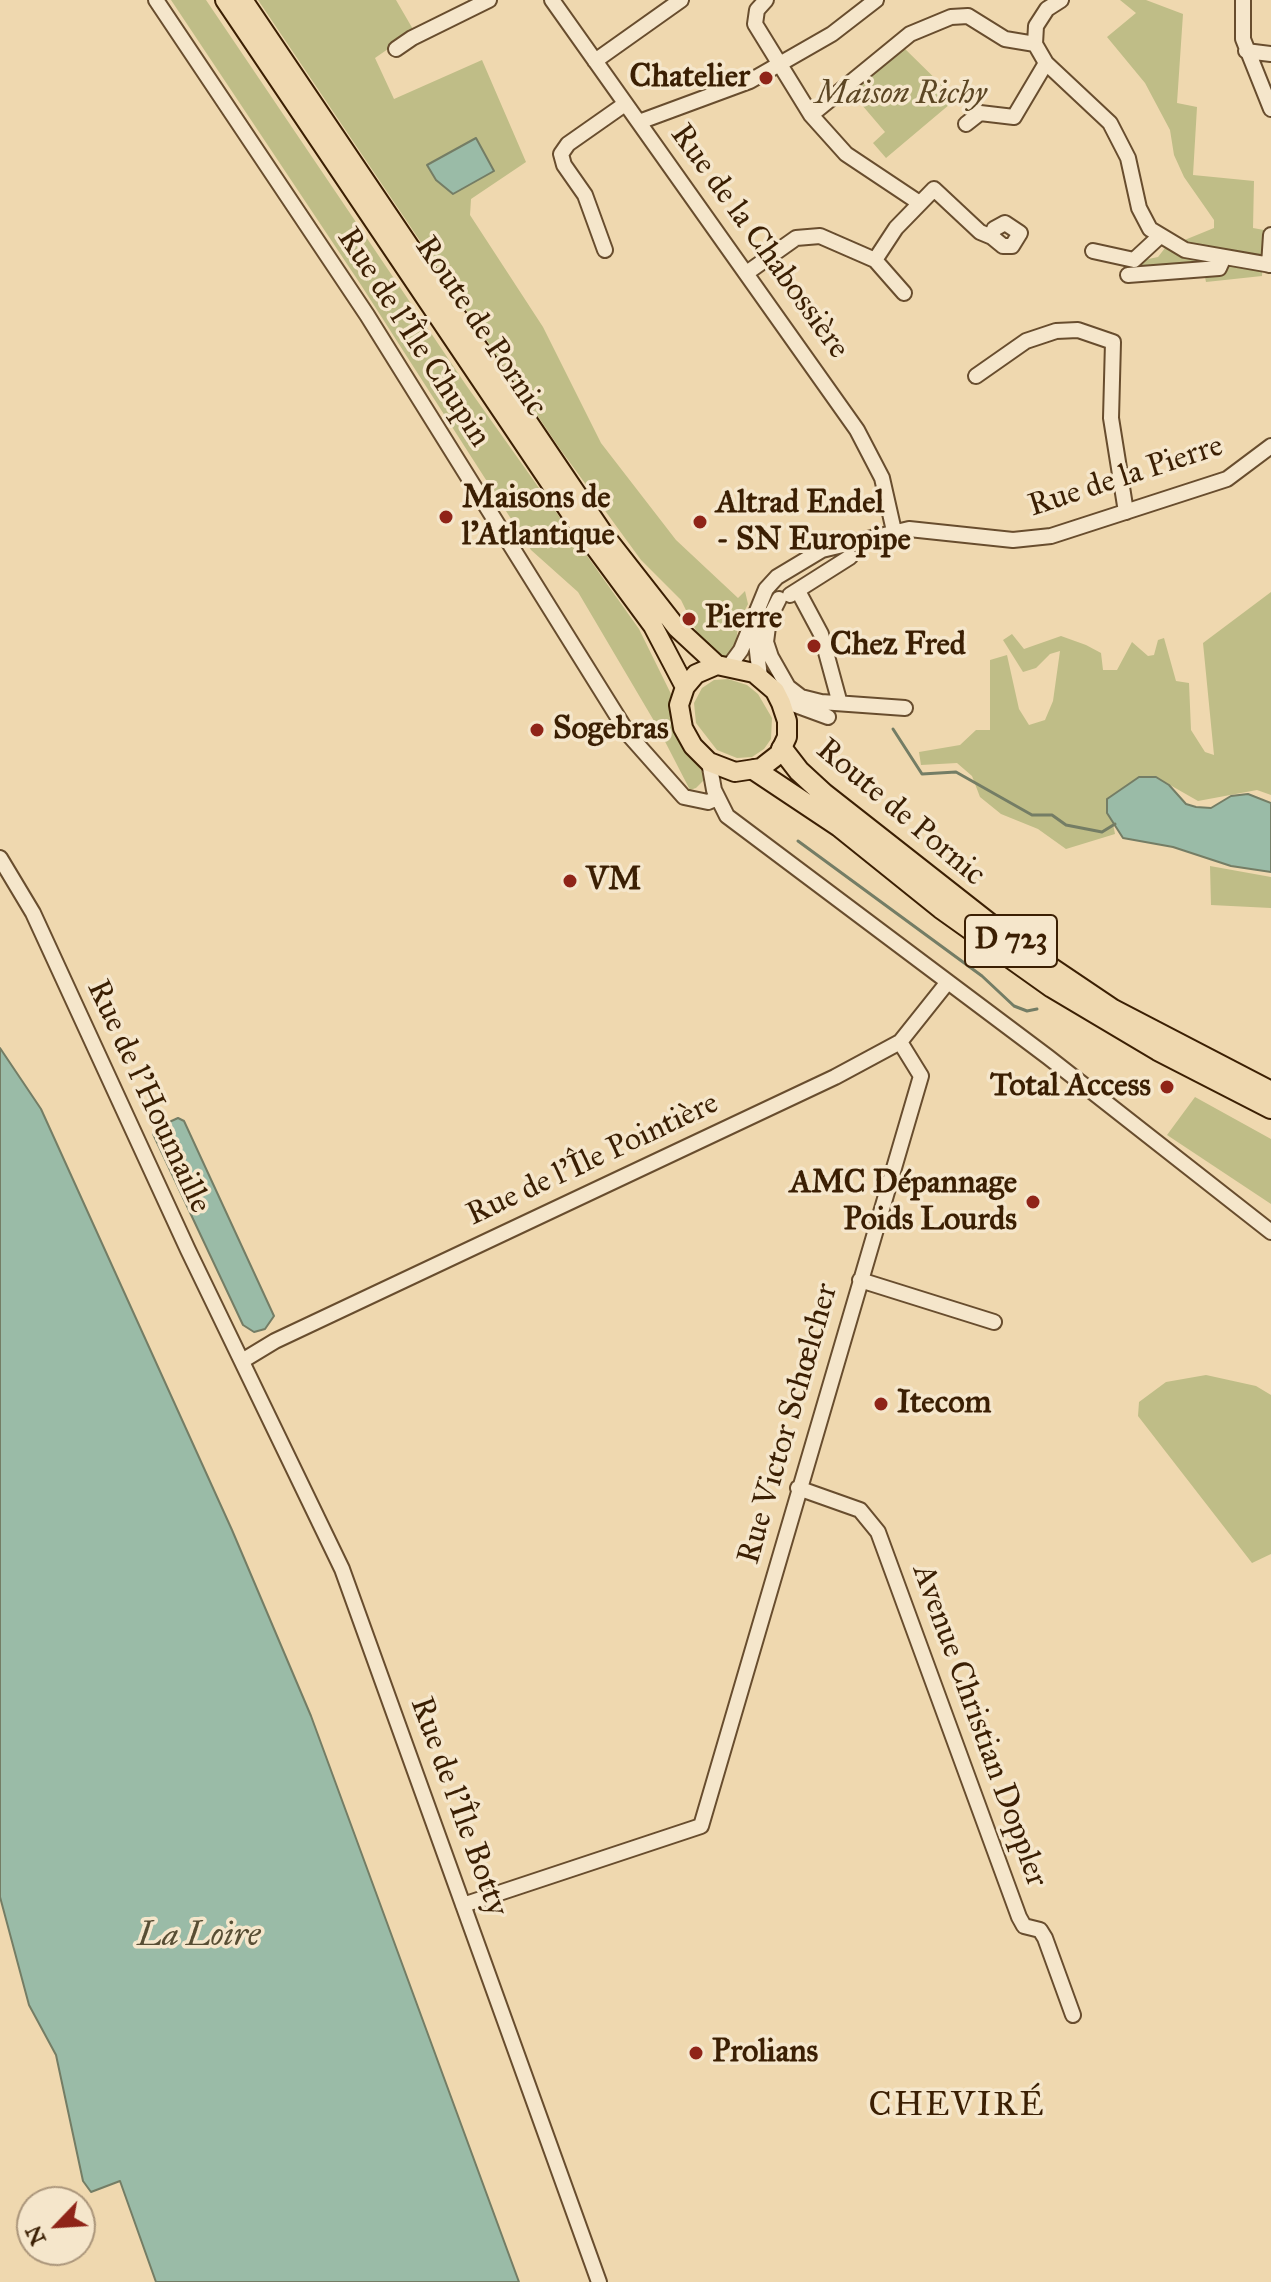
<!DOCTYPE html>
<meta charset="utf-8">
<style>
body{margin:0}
#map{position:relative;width:1271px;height:2282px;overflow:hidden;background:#efd8af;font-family:"IM FELL Great Primer",serif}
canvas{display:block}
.north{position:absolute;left:16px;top:2186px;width:80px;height:80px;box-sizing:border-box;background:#f5e6cb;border:2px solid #ab967b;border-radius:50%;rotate:245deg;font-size:22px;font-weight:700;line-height:32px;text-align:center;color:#3b1f03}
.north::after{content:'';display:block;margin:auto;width:28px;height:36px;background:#8f2418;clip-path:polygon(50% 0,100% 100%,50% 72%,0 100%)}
</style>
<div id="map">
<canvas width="1271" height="2282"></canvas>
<div class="north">N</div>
</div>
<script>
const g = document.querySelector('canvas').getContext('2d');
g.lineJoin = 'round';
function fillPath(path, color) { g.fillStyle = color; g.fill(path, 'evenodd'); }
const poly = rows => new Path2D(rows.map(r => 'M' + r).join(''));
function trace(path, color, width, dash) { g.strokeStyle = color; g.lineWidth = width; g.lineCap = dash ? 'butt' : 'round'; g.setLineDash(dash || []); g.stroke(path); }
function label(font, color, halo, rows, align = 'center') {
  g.font = font + ' "IM FELL Great Primer",serif'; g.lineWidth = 7; g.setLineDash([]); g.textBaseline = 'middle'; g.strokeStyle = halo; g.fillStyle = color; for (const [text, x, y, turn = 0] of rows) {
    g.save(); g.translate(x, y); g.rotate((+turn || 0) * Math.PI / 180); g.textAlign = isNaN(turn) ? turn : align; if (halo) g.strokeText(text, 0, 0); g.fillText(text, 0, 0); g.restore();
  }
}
fillPath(poly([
 [171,0,206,0,466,385,639,629,672,696,671,715,678,737,703,773,704,780,696,788,690,790,657,726,578,592,531,550,361,285],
 [258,0,396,0,414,31,375,58,394,99,482,60,526,162,471,199,470,215,543,327,601,443,676,540,738,598,745,591,748,604,738,624,736,646,727,656,719,657,705,649,681,600,641,560,560,449],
 [1120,0,1146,0,1183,14,1177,103,1197,107,1193,175,1254,181,1253,228,1264,230,1262,276,1206,282,1205,277,1177,280,1175,268,1128,272,1129,263,1158,257,1165,248,1214,228,1214,220,1184,177,1174,155,1170,130,1145,83,1107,37,1136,13],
 [901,45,956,99,886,158,873,143,885,132,850,91],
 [1271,592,1271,795,1257,790,1198,801,1156,777,1139,777,1108,798,1115,834,1066,849,1038,829,1001,814,980,797,972,776,957,763,921,765,919,752,960,745,976,730,990,730,990,660,1007,655,1019,709,1029,725,1045,720,1053,701,1060,651,1050,654,1036,668,1023,672,1003,640,1012,634,1024,649,1061,636,1086,645,1101,653,1103,670,1117,670,1132,642,1148,656,1154,655,1158,640,1164,638,1176,681,1189,683,1191,730,1205,752,1214,755,1203,643],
 [728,679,747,685,758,694,772,718,771,739,764,749,752,757,737,758,717,750,696,723,694,703,702,688,714,680],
 [1210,866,1271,877,1271,908,1211,905],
 [1195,1097,1271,1139,1271,1204,1167,1135],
 [1206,1375,1256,1386,1271,1395,1271,1554,1252,1563,1138,1416,1139,1402,1166,1382]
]), '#bfbd87');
const water = poly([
 [476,138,494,171,453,194,436,180,427,165,476,138],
 [1139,777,1156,777,1169,785,1186,804,1196,807,1211,808,1231,796,1248,794,1271,803,1271,872,1231,866,1173,847,1123,838,1107,813,1107,799,1139,777],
 [0,1048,41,1109,232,1530,311,1716,519,2282,156,2282,120,2181,91,2192,83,2181,56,2055,29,2005,0,1897,0,1048],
 [178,1118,184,1121,274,1316,265,1329,254,1332,243,1325,153,1134,156,1128,178,1118]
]);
fillPath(water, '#9abba7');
trace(water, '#747d65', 2);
trace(poly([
 [893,729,922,774,956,772,1032,815,1052,815,1066,825,1102,832,1115,824],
 [798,841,982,976,1014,1006,1027,1011,1037,1009]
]), '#747d65', 3);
const minor = poly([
 [156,0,367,315,629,735,684,797,708,802,717,798],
 [552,0,857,430,882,478,894,531],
 [766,0,757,10,755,24,811,115,846,154,918,202],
 [1061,0,1047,9,1036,26,1035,44,1046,63,1110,123,1128,158,1139,208,1150,229,1185,250,1271,265],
 [1243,0,1243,39,1271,109],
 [396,49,412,38,489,0],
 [1246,51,1271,54],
 [595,61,681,0],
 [811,115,910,34,951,17,968,16,1005,39,1035,44],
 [639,122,750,81,832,34,876,0],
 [966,124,980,113,1014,117,1046,63],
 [605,250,585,195,564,165,561,154,568,144,625,104],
 [1093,251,1134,260,1160,236],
 [875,260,896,228,934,189,980,232,992,237,994,229,1005,223,1020,233,1012,246,1003,246,992,237],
 [1269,265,1271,235],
 [748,272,796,238,820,236,875,260,904,293],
 [1128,275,1219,268,1224,257],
 [976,376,1026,341,1056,331,1078,330,1113,342,1111,418,1126,512],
 [798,591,821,634,839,700],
 [790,595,850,557],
 [779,599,769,619,766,642,771,657,788,687,801,697,821,702,905,708],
 [754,626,760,677],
 [730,665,741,650,766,589,777,577,822,550,909,529,1013,540,1051,536,1227,479,1271,446],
 [779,699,828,717],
 [709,762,714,790,727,816,1048,1057,1271,1232],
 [0,858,33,913,188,1250,342,1569,599,2282],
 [860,1280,994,1322],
 [242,1361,275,1341,835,1077,900,1042,947,983],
 [798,1488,860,1510,878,1532,1019,1917,1024,1926,1040,1930,1045,1938,1073,2015],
 [463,1905,701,1826,921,1076,900,1042]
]);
const major = poly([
 [225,0,580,527,653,626,685,687],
 [243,0,605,536,677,628,717,665],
 [717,665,754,673,775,691,781,703,787,721,787,737,779,754,761,768,735,772,709,762,693,746,683,728,679,705,685,687,696,674,717,665]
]);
const highway = poly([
 [782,749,799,771,824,794,1015,944,1113,1010,1271,1092],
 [755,770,839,826,941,908,1052,987,1158,1050,1271,1108]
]);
trace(minor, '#684d2e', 18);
trace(major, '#3b1f03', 22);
trace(highway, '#3b1f03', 24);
trace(minor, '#f5e6cb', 14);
trace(major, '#efd8af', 18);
trace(highway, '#efd8af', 20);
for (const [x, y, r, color] of [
 [766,78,8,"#8f2418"],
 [446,517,8,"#8f2418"],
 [700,522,8,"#8f2418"],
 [689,619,8,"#8f2418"],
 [814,646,8,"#8f2418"],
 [537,730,8,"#8f2418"],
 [570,881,8,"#8f2418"],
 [1167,1087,8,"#8f2418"],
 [1033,1202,8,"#8f2418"],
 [881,1404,8,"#8f2418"],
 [696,2053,8,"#8f2418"]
]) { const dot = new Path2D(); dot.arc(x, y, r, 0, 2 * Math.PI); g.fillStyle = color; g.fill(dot); trace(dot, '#f5e6cb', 3); }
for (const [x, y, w] of [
 [1011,941,92]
]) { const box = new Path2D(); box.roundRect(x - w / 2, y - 26, w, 52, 6); g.fillStyle = '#f5e6cb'; g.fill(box); trace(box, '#3b1f03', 2); }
label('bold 30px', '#3b1f03', null, [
 ["D 723",1011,941]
]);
label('bold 32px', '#3b1f03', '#f5e6cb', [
 ["Chatelier",750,78,"right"],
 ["Maisons de",462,499],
 ["l'Atlantique",462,536],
 ["Altrad Endel",716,504],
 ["- SN Europipe",716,541],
 ["Pierre",705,619],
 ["Chez Fred",830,646],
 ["Sogebras",553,730],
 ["VM",586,881],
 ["Total Access",1151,1087,"right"],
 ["AMC Dépannage",1017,1184,"right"],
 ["Poids Lourds",1017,1221,"right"],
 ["Itecom",897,1404],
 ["Prolians",712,2053]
], 'left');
label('italic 32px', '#5c4624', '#f5e6cb', [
 ["Maison Richy",901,95]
]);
label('32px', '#3b1f03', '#f5e6cb', [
 ["Rue de la Chabossière",759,242,54],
 ["Route de Pornic",480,327,56],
 ["Rue de l'Île Chupin",413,338,57],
 ["Rue de la Pierre",1126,477,-18],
 ["Route de Pornic",900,813,40],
 ["Rue de l'Houmaille",148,1097,65],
 ["Rue de l'Île Pointière",593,1160,-25],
 ["Rue Victor Schœlcher",789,1424,-74],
 ["Avenue Christian Doppler",979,1726,70],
 ["Rue de l'Île Botty",458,1807,70]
]);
label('italic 34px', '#584e34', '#f5e6cb', [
 ["La Loire",199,1937]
]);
g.letterSpacing = '2px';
label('34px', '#3b1f03', '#f5e6cb', [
 ["CHEVIRÉ",957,2107]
]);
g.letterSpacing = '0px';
</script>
